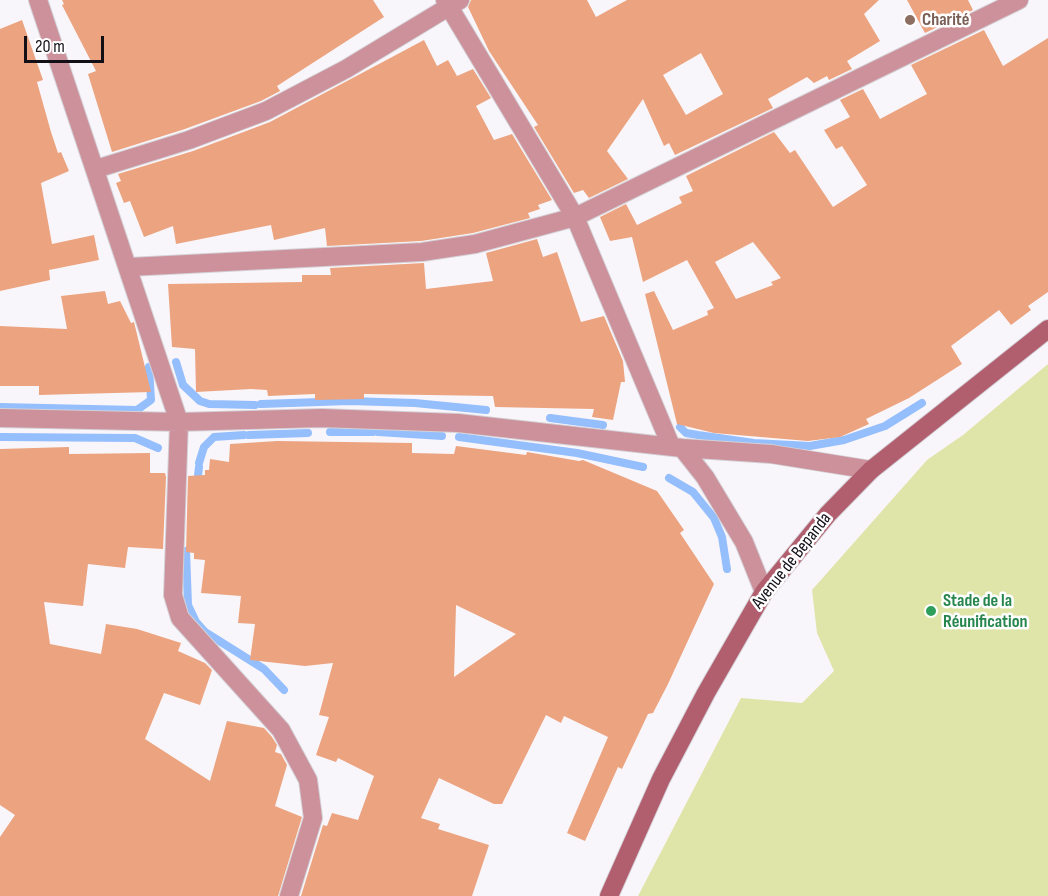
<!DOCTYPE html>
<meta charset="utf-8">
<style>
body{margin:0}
#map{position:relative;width:1048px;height:896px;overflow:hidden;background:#f9f6fb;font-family:"Sofia Sans Condensed",sans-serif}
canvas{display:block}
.scale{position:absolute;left:24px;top:36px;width:80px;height:27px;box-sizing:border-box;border:3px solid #130f17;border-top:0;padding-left:8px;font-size:18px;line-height:21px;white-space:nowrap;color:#130f17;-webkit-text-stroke:4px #fff;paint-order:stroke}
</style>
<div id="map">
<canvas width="1048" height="896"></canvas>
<div class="scale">20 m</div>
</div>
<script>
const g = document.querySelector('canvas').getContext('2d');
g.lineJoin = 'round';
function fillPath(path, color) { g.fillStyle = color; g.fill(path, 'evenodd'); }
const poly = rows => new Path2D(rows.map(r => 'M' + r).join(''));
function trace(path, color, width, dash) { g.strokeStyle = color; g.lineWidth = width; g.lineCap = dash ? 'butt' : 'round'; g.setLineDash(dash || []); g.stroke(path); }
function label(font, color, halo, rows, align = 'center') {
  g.font = font + ' "Sofia Sans Condensed",sans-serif'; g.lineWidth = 5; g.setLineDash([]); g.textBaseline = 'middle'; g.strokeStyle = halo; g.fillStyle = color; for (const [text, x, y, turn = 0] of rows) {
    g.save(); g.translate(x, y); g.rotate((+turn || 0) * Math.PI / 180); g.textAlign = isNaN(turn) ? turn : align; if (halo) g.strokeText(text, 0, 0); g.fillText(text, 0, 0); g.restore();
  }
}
fillPath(poly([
 [1048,364,1048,896,638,896,741,698,802,703,834,671,817,633,812,590,927,460,963,435]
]), '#dfe4a9');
trace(poly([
 [176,362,183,385,200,401,209,404,255,405],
 [261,404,349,401,415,403,486,410],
 [0,407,137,410,151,400,149,367],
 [550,418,603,425],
 [680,427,686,433,698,435,754,443,810,446,844,440,885,426,922,403],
 [330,432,373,432],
 [378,432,442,436],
 [249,435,308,433],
 [0,437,135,438,158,448],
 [459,437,577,453,643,467],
 [199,463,204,447,214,437,244,435],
 [669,478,693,492,714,518,722,537,727,569],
 [197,484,199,467],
 [186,551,188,605,196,622,205,632,264,669,284,690]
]), '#95befd', 8);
fillPath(poly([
 [62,0,373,0,384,17,277,86,280,91,261,101,185,129,112,152,88,74,96,71,62,5,64,4],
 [471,0,587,0,596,17,627,0,879,0,864,14,880,41,847,61,852,69,829,80,827,76,814,83,807,77,768,99,773,108,675,155,669,143,664,146,643,99,607,151,628,179,589,198,583,190,574,193,534,127,538,125,489,51,468,7],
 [701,53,723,94,686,115,663,75],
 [907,0,968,0,973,10,925,33],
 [22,20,43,80,37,82,51,132,58,153,61,152,69,171,41,183,52,244,94,235,99,260,49,270,50,280,0,291,0,29],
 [984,30,1003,66,1048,38,1048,292,1028,306,1031,310,1011,325,999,310,951,346,962,364,909,398,866,419,869,424,840,437,808,441,714,433,677,424,645,294,654,291,673,330,708,315,707,311,714,308,687,260,643,282,632,237,610,241,600,217,626,204,637,225,682,203,679,197,693,191,686,176,774,132,790,153,795,150,833,207,867,185,842,146,836,149,824,130,850,117,840,100,863,89,880,119,927,94,911,65],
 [753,242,781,278,771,282,773,285,736,299,715,262],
 [424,40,437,66,448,60,457,76,473,69,491,98,476,106,494,140,512,134,552,200,538,205,540,209,528,213,530,218,473,233,421,241,327,246,325,228,274,240,271,225,176,244,173,226,144,237,130,201,124,203,116,183,121,181,118,174,193,151,270,122],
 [537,239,543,257,557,252,581,322,604,316,623,361,625,382,621,382,613,420,592,417,594,409,495,407,493,396,364,394,364,399,315,400,315,394,268,396,267,390,251,389,196,392,195,349,172,347,168,284,302,282,302,275,331,275,330,268,424,263,426,289,493,281,486,253],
 [105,291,108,304,120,301,131,323,134,322,151,392,39,395,39,386,0,386,0,326,67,329,61,296],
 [277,441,412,443,412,453,454,454,456,446,526,455,527,452,579,461,583,460,657,491,684,530,680,533,714,584,668,684,653,713,648,714,622,769,618,767,585,841,567,833,608,737,564,716,561,723,546,715,502,804,494,804,439,778,421,818,440,824,438,829,489,845,472,896,301,896,323,825,327,826,332,813,358,820,374,776,338,758,336,762,316,755,329,717,319,715,333,663,305,666,250,660,255,624,238,623,241,596,201,593,205,560,194,559,194,553,186,552,188,476,205,475,205,470,209,470,210,459,229,462,230,444],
 [456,605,516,634,454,677],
 [69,447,69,454,150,453,150,473,165,473,166,477,163,549,128,547,125,568,88,564,83,606,44,602,50,644,101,654,106,624,137,629,181,643,178,651,205,663,212,670,200,705,164,693,145,739,210,781,227,721,264,728,272,737,277,745,275,752,281,754,287,765,275,806,302,817,278,896,0,896,0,837,15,815,0,805,0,449]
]), '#eca37f');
const street = poly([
 [38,0,179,422,173,595,180,618,281,730,308,780,313,818,289,896],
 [445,0,575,217,671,446],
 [96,169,189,140,266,111,346,69,460,0],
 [129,267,422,252,475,244,575,217,1019,0],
 [0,418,179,422,322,418,458,423,682,448,771,454,871,470],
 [682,448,705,477,744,542,764,592]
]);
const secondary = poly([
 [609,896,661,779,706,693,764,592,828,514,871,470,1048,329]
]);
trace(street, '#d4d1d7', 20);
trace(secondary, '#d4d1d7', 20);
trace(street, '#cc919a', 18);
trace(secondary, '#b15e6e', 18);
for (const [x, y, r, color] of [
 [910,20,6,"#8d6e63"],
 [931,611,6,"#2e9e5b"]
]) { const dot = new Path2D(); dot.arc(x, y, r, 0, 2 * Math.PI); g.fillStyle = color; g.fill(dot); trace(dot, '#fff', 2); }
label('bold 18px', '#785e54', '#fff', [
 ["Charité",922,20]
], 'left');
label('18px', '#130f17', '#fff', [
 ["Avenue de Bepanda",792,561,-52]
]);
label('bold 18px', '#27864d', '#fff', [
 ["Stade de la",943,601],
 ["Réunification",943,622]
], 'left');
</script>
